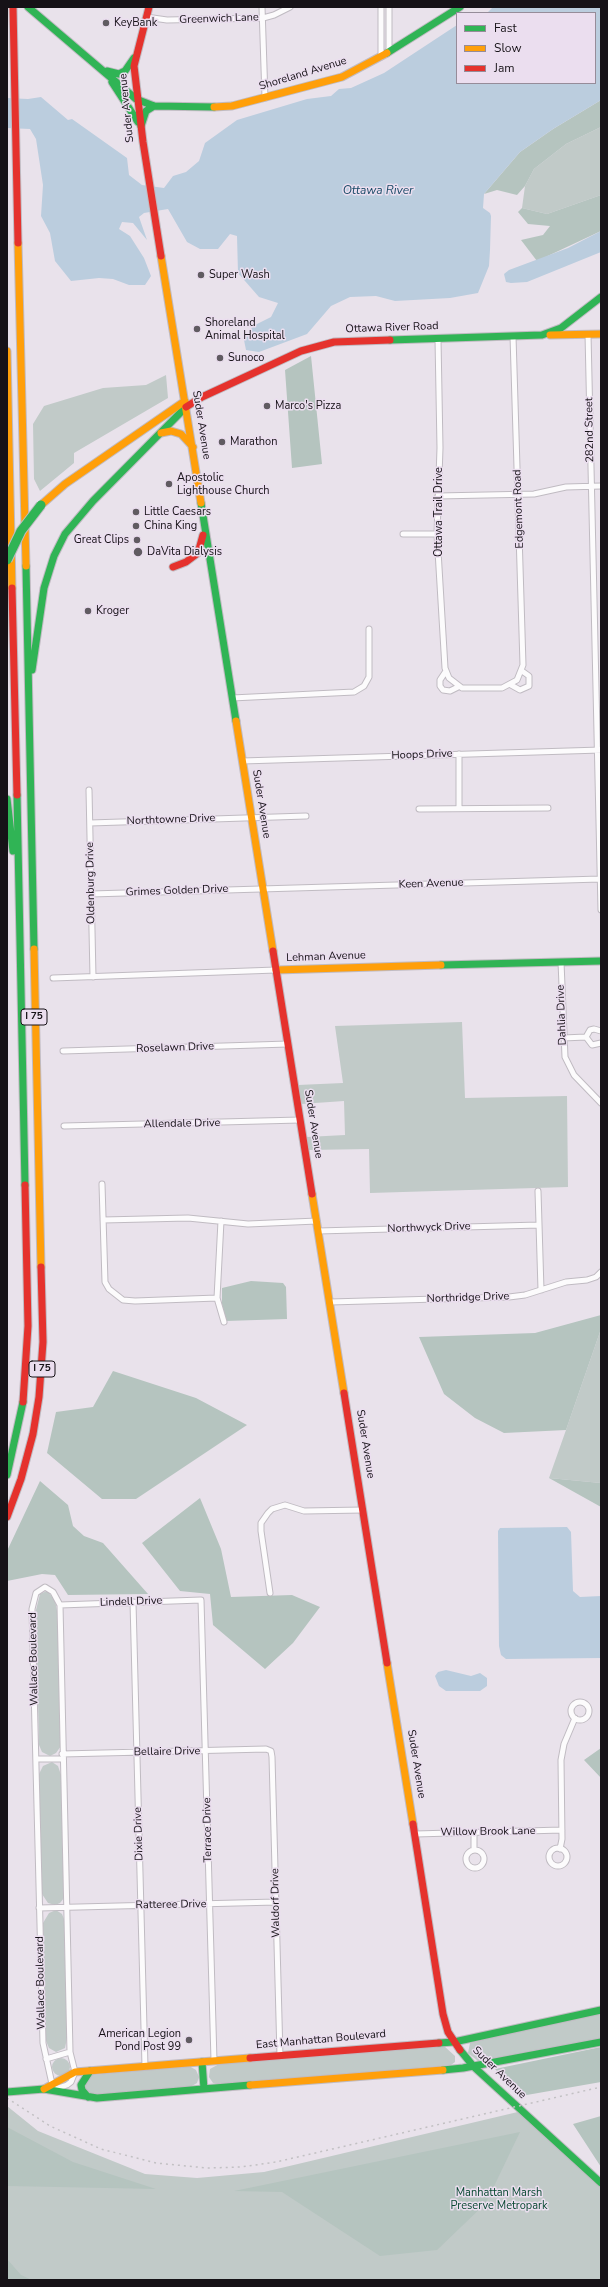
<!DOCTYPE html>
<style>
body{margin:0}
#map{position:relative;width:608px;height:2287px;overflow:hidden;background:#e9e2eb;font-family:"Nunito Sans",sans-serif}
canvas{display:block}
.frame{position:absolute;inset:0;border:8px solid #161217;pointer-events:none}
.legend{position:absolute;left:456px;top:12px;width:140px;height:72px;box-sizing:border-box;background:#ebdeef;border:1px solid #968c99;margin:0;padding:5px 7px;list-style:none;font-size:12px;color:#161217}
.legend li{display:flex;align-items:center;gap:8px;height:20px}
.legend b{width:20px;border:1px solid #968c99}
</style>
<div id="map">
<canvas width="608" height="2287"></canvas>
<div class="frame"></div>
<ul class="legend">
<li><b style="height:5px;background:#30b455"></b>Fast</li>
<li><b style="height:5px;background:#ff9f0a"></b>Slow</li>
<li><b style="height:5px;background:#e5322d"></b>Jam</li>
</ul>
</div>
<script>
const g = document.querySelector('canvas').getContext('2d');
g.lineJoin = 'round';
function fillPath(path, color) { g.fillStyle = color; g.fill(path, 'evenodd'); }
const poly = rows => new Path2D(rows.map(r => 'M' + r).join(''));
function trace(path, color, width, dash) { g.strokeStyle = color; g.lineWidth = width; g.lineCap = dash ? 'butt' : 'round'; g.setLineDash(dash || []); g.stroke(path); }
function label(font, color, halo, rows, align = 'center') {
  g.font = font + ' "Nunito Sans",sans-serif'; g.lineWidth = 3; g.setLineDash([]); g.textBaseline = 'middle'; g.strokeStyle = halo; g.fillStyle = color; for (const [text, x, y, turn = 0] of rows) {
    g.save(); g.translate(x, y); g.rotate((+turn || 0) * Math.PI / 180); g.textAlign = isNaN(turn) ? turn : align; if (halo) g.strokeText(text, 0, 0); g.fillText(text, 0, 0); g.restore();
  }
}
fillPath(poly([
 [601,127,601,195,547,214,522,208,525,186,534,169,566,144],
 [166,375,168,398,74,453,74,463,40,491,34,479,33,424,44,406,103,388,146,385],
 [462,1022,465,1098,567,1096,568,1187,370,1193,369,1149,308,1150,307,1137,345,1135,344,1101,301,1104,298,1085,343,1083,335,1026],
 [601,1329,601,1483,549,1478,566,1430],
 [47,1591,55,1600,58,1616,61,1746,56,1753,50,1756,42,1752,39,1745,36,1610,40,1594],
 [52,1762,58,1766,61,1775,64,1898,60,1903,55,1905,48,1903,42,1894,39,1774,43,1766],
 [56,1910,62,1914,64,1919,67,2038,65,2048,56,2052,49,2048,46,2041,43,1923,49,1913],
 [601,2012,601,2038,478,2061,468,2053,470,2043],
 [444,2046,455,2056,455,2062,451,2065,222,2085,213,2083,209,2077,210,2069,221,2063],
 '52 2067a9 9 0 1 1 18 0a9 9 0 1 1-18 0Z',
 [189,2066,196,2070,199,2077,197,2083,190,2087,96,2095,91,2095,84,2090,83,2082,92,2075],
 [7,2106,38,2131,145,2174,197,2178,264,2172,522,2111,601,2183,601,2280,7,2280]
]), '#c1cac8');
fillPath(poly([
 [601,100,601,127,566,144,534,169,525,186,517,195,497,190,484,194,520,152,553,129],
 [601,195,601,231,537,261,521,240,543,235,550,226,528,224,518,212,522,208,547,214],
 [311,356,322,464,292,468,285,370],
 [251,1281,283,1283,286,1287,287,1319,226,1321,222,1304,222,1288],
 [601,1315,601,1329,566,1430,504,1433,475,1418,444,1394,419,1337,535,1333],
 [113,1371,196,1398,247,1425,136,1499,102,1499,47,1453,56,1412,93,1407],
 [549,1478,601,1483,601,1507],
 [40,1481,68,1505,73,1526,84,1536,103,1543,148,1594,68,1595,55,1575,42,1574,7,1581,7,1551],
 [200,1498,221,1549,231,1597,292,1595,320,1607,293,1643,265,1669,213,1625,210,1594,180,1591,142,1543],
 [601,1748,601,1778,584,1760],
 [601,2047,601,2082,521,2096,495,2069],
 [601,2116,601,2167,573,2124],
 [7,2127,73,2162,156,2189,7,2186],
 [520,2132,486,2203,437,2250,380,2256,282,2192,234,2191],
 [7,2259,21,2275,32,2280,7,2280]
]), '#b5c4bf');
fillPath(poly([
 [493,7,601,7,601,100,553,129,520,152,484,194,483,208,490,213,491,216,490,250,489,266,478,293,450,298,395,301,376,296,350,297,331,306,307,334,259,352,246,350,244,340,253,326,271,317,278,303,259,297,238,273,237,236,230,234,218,249,200,249,187,242,168,209,144,213,139,217,147,240,133,223,122,222,119,229,130,236,144,258,151,276,145,285,129,285,113,279,99,278,71,281,55,261,50,233,41,216,43,185,36,139,30,129,7,128,7,98,28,99,41,97,68,120,72,119,127,158,129,175,142,185,164,188,173,176,186,172,199,161,205,143,237,120,307,99,331,96,339,89,351,88,384,73,457,25,457,83,595,83,595,13,487,13],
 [601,231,601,252,527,282,511,283,506,282,504,274,509,270,568,248],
 [567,1527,571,1532,573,1591,580,1597,601,1596,601,1658,506,1659,501,1655,499,1646,498,1531,500,1528],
 [446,1670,471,1676,480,1673,487,1678,487,1686,480,1691,446,1691,439,1686,435,1676,438,1672]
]), '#bbcdde');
const street = poly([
 [262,7,265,98],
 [381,7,381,57],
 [389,7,389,52],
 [146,17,167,20,263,18,274,15,290,7],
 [588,334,601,910],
 [438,339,440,448,437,534,445,668,449,678,462,688,502,688,517,680,523,665,513,336],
 [438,496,534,494,566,487,601,486],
 [403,534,437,534],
 [446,671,440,680,440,686,443,690,450,691,458,687],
 [511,685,520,690,529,686,529,676,522,671],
 [232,698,354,692,364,686,369,677,369,629],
 [459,754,459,808],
 [242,761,601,750],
 [89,790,93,977],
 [419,809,548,808],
 [90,823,306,816],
 [91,894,600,879],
 [561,962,565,1057,574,1075,601,1103],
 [53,978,276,970],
 [601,1031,594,1029,590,1030,586,1037,592,1045,601,1043],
 [563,1038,586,1037],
 [63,1051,288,1044],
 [64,1126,300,1120],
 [102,1184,105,1282,109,1289,123,1300,135,1301,217,1298],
 [538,1191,541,1290],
 [103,1220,188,1218,248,1224,317,1221],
 [221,1221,217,1298,224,1322],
 [318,1231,539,1225],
 [330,1302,509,1297,525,1295,566,1282,587,1280,596,1277,601,1272],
 [270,1593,261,1531,261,1523,268,1513,272,1509,285,1505,304,1511,363,1510],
 [133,1602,145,2067],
 [60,1605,201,1600,214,2061],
 '571 1711a9 9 0 1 1 18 0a9 9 0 1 1-18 0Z',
 [62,1754,266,1749,271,1751,272,1757,280,2056],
 [36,1759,62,1759],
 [474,1833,474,1850],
 [415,1834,562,1830],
 '549 1857a9 9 0 1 1 18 0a9 9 0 1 1-18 0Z',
 [560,1849,562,1839,561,1760,564,1744,575,1718],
 '466 1859a9 9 0 1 1 18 0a9 9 0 1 1-18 0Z',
 [39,1908,276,1902],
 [46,2059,70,2052],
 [52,2084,43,2043,32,1609,36,1593,45,1587,53,1592,60,1605,70,2052,75,2072,71,2082,67,2085,52,2090]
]);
const fast = poly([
 [28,7,136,99,154,106,214,107],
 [387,53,460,7],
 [107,71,119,74,125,71,134,58],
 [112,82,138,122],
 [141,126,146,111,154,106],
 [390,340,542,335,561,328,601,297],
 [201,503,236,721],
 [26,566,34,949],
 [32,670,44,588,54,556,65,534,93,501,186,407],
 [17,795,25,1185],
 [7,799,13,851],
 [441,965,601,961],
 [7,1475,23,1402],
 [439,2043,454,2042,601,2010],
 [460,2050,474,2067,601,2183],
 [202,2062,204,2089],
 [443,2070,463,2068,601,2042],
 [7,2092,44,2089,97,2098,250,2085],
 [88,2097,82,2090,81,2085,90,2071]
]);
const slow = poly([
 [214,107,232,106,342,77,387,53],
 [18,243,26,566],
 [161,256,201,503],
 [550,335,601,334],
 [7,351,12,588],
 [161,433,171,431,181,434,193,447],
 [41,505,65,484,185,401],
 [236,721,273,951],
 [34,949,41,1267],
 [276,970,441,965],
 [312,1194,344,1393],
 [387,1663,413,1824],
 [250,2085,443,2070],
 [44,2089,75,2072,250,2058]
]);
const jam = poly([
 [13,7,18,243],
 [149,7,134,66,143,142,161,256],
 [186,407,202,397,301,351,334,342,390,340],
 [173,567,186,562,198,553,203,535],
 [12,588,17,795],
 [273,951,312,1194],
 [344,1393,387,1663],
 [23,1402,28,1326,25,1185],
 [7,1517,21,1479,33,1434,39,1397,43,1342,41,1267],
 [413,1824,443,2014,448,2032,460,2050],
 [250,2058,439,2043]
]);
trace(street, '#c0bbc2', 7);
trace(fast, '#c0bbc2', 9);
trace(slow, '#c0bbc2', 9);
trace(jam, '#c0bbc2', 9);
trace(street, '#fcfbfc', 5);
trace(fast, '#30b455', 7);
trace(slow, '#ff9f0a', 7);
trace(jam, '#e5322d', 7);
trace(poly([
 [7,2098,50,2126,101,2149,156,2163,207,2168,241,2167,276,2162,601,2087]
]), '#c2c0c3', 1.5, [2, 4]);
const fastBridge = poly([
 [7,560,21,531,41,505]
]);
trace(fastBridge, '#c0bbc2', 11, []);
trace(fastBridge, '#30b455', 9);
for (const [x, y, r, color] of [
 [106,23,4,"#605b61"],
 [201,275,4,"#605b61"],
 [197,329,4,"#605b61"],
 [220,358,4,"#605b61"],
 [267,406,4,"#605b61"],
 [222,442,4,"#605b61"],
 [169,484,4,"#605b61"],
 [136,512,4,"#605b61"],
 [136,526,4,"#605b61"],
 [137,540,4,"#605b61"],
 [138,552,5,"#605b61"],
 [88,611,4,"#605b61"],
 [189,2040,4,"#605b61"]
]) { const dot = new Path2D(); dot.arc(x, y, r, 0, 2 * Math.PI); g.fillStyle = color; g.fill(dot); trace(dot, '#ebdeef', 1.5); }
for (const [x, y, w] of [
 [34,1017,26],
 [42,1369,26]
]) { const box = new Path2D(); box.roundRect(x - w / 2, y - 8, w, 16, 3); g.fillStyle = '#ebdeef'; g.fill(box); trace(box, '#161217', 1); }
label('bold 10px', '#161217', null, [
 ["I 75",34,1017],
 ["I 75",42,1369]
]);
label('11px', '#161217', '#ebdeef', [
 ["Greenwich Lane",219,19,-2],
 ["Shoreland Avenue",303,74,-17],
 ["Suder Avenue",127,108,-96],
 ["Ottawa River Road",392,328,-2],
 ["Suder Avenue",201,425,81],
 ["282nd Street",590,430,-91],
 ["Edgemont Road",519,509,-92],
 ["Ottawa Trail Drive",439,512,-90],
 ["Hoops Drive",422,755,-2],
 ["Suder Avenue",261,804,81],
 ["Northtowne Drive",171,820,-2],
 ["Oldenburg Drive",91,883,-91],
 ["Keen Avenue",431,884,-2],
 ["Grimes Golden Drive",177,891,-2],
 ["Lehman Avenue",326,957,-2],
 ["Dahlia Drive",562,1015,-92],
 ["Roselawn Drive",175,1048,-2],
 ["Allendale Drive",182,1124,-1],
 ["Suder Avenue",313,1124,81],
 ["Northwyck Drive",429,1228,-2],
 ["Northridge Drive",468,1298,-2],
 ["Suder Avenue",365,1444,81],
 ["Lindell Drive",131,1602,-2],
 ["Wallace Boulevard",34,1659,-91],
 ["Bellaire Drive",167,1752,-1],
 ["Suder Avenue",416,1764,81],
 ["Terrace Drive",208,1830,-91],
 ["Willow Brook Lane",488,1832,-1],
 ["Dixie Drive",139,1834,-92],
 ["Waldorf Drive",276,1903,-91],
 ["Ratteree Drive",171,1905,-1],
 ["Wallace Boulevard",41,1983,-91],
 ["East Manhattan Boulevard",321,2040,-5],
 ["Suder Avenue",499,2073,44]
]);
label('11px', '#161217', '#ebdeef', [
 ["KeyBank",114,23],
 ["Super Wash",209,275],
 ["Shoreland",205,323],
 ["Animal Hospital",205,336],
 ["Sunoco",228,358],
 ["Marco's Pizza",275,406],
 ["Marathon",230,442],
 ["Apostolic",177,478],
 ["Lighthouse Church",177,491],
 ["Little Caesars",144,512],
 ["China King",144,526],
 ["Great Clips",129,540,"right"],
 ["DaVita Dialysis",147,552],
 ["Kroger",96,611],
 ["American Legion",181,2034,"right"],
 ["Pond Post 99",181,2047,"right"]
], 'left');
label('11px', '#084831', '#ebdeef', [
 ["Manhattan Marsh",499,2193],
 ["Preserve Metropark",499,2206]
]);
label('italic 12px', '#174966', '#ebdeef', [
 ["Ottawa River",378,191]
]);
</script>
